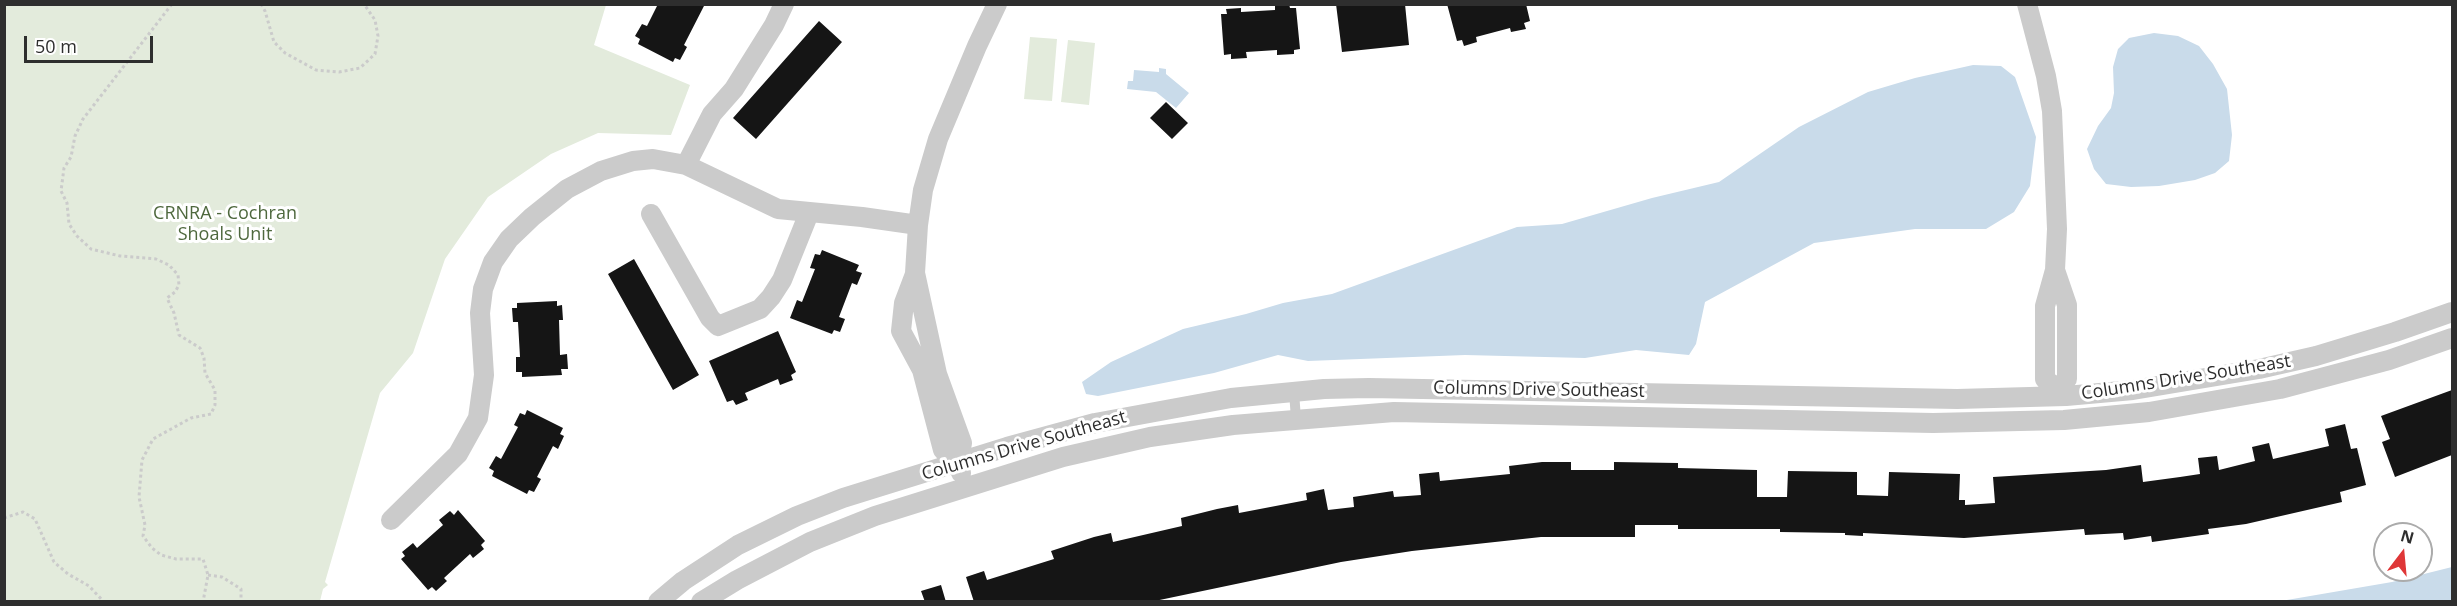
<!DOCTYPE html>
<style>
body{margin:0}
#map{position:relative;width:2457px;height:606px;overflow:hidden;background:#fff;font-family:"Open Sans",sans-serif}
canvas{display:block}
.frame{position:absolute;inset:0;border:6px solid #2e2e2e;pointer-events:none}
.north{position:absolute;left:2373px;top:522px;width:60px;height:60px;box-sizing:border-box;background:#fff;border:2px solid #ababab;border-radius:50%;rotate:16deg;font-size:16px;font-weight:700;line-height:24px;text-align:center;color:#2e2e2e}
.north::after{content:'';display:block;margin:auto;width:21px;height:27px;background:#df3738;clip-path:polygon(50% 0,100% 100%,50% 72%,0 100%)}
.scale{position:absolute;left:24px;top:36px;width:129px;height:27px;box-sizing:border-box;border:3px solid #2e2e2e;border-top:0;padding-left:8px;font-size:18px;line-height:21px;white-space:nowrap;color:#2e2e2e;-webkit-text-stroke:4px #fff;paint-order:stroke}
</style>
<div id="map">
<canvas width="2457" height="606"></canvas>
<div class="frame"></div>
<div class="north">N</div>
<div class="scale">50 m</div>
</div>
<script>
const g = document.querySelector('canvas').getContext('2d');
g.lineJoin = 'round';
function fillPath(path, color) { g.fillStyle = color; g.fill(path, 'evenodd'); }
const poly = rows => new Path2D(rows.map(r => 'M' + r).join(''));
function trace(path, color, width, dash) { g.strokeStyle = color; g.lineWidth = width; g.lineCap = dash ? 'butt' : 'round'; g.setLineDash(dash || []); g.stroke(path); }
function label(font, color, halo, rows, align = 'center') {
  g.font = font + ' "Open Sans",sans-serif'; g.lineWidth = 6; g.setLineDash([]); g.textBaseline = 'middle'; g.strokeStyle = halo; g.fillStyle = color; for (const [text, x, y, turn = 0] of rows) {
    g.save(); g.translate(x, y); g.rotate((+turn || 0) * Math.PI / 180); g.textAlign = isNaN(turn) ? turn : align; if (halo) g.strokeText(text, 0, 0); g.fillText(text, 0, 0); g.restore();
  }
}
fillPath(poly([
 [4,5,606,5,594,45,690,85,671,135,598,133,551,154,488,197,445,259,413,353,380,393,325,582,328,585,323,589,320,601,5,601],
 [1030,37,1057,39,1052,101,1024,99],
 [1068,40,1095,43,1089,105,1061,102]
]), '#e3ebdc');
fillPath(poly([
 [2154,33,2178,36,2199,46,2213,64,2227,89,2232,135,2229,161,2215,173,2195,180,2159,186,2131,187,2106,184,2094,169,2087,149,2098,126,2111,108,2114,93,2113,67,2118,49,2129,38],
 [1973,65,2001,66,2015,77,2036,137,2030,186,2014,212,1986,229,1915,229,1814,243,1705,302,1696,344,1689,355,1636,350,1585,358,1465,355,1308,361,1278,355,1214,373,1098,396,1086,394,1082,382,1111,362,1183,329,1246,314,1283,303,1332,294,1517,227,1562,224,1652,198,1719,182,1799,127,1868,92,1915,78],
 [1159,68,1166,69,1166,74,1189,93,1176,108,1156,92,1127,89,1128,81,1133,81,1134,70,1159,72],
 [2452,567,2452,601,2281,601,2392,582]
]), '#c9dbea');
fillPath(poly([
 [658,4,705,4,684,45,687,47,680,60,675,58,673,62,638,44,640,39,635,36,642,24,647,26],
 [1275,4,1289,4,1290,8,1296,8,1300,49,1294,50,1294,54,1277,55,1277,50,1246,52,1247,58,1231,59,1231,54,1224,55,1221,14,1227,14,1226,9,1241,8,1241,12,1275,10],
 [1336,4,1405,4,1409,45,1342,52],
 [1447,4,1526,4,1530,21,1524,23,1526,29,1511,32,1510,28,1476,37,1477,42,1464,46,1462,40,1457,41],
 [819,21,842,42,756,139,733,118],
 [1166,102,1188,123,1172,139,1150,118],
 [822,250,859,265,856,271,862,273,857,285,852,283,839,317,845,319,840,332,834,330,832,334,790,318,797,300,802,302,815,269,810,268,815,254,820,255],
 [634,259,699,375,673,390,608,274],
 [557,301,557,306,562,305,563,320,559,320,560,355,567,354,568,369,561,369,562,375,522,377,522,372,516,372,516,357,520,357,518,322,513,322,512,308,517,308,517,303],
 [778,331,796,372,791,375,793,380,780,385,778,379,745,393,748,400,736,405,733,400,727,402,709,361],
 [2452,390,2452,455,2395,477,2382,442,2390,439,2381,416],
 [527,410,563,428,560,434,564,436,558,449,553,446,537,477,541,479,534,492,529,490,527,494,492,476,494,471,489,468,496,456,501,459,518,427,514,425,520,413,525,415],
 [2345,424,2351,449,2357,448,2366,485,2340,492,2342,502,2246,524,2208,529,2209,534,2152,542,2151,536,2124,540,2123,533,2085,535,2084,529,1964,538,1863,533,1863,536,1845,535,1845,533,1780,532,1780,529,1678,529,1678,525,1635,525,1635,537,1541,537,1412,551,1341,562,1150,602,974,602,966,577,984,571,987,580,1054,559,1051,551,1094,537,1111,533,1113,542,1182,526,1181,518,1217,509,1238,505,1239,513,1307,500,1306,493,1324,489,1328,510,1354,507,1353,497,1393,491,1394,497,1421,495,1419,474,1439,472,1440,481,1510,474,1509,466,1542,462,1571,462,1571,470,1614,470,1614,462,1678,463,1678,468,1757,470,1757,497,1787,497,1788,471,1857,472,1857,495,1888,496,1889,472,1960,474,1959,500,1965,500,1965,505,1995,503,1993,477,2106,470,2141,465,2143,482,2180,477,2200,474,2198,458,2217,456,2219,470,2255,461,2252,447,2269,443,2273,459,2329,446,2325,429],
 [458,510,485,541,481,545,484,549,473,558,470,554,444,578,447,581,436,591,432,587,428,590,401,559,405,556,402,552,413,543,417,548,443,525,439,520,450,511,454,515],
 [941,585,946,602,925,602,921,591]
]), '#151515');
trace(poly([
 [172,4,83,119,75,136,71,157,64,168,61,191,67,203,69,224,77,236,91,249,120,256,156,259,169,265,178,275,179,285,175,292,167,298,174,313,179,335,200,348,204,358,205,373,215,390,215,405,211,414,191,418,153,439,142,460,139,497,145,525,143,536,152,548,161,555,176,559,203,559,208,575,203,602],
 [261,4,265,11,274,42,285,53,316,70,339,72,360,68,375,54,378,36,375,20,364,4],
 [4,518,23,512,35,519,54,562,68,574,89,586,104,602],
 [208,575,222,577,241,589,241,602]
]), '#cbcbcb', 3, [3, 3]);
trace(poly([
 [1294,392,1296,419]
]), '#cbcbcb', 10);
trace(poly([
 [2027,4,2046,76,2052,111,2057,229,2055,270,2045,306,2045,379,2057,389,2067,379,2067,305,2055,270],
 [686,165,712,114,734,89,774,25,784,4],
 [651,214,710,318,718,326,760,309,771,297,782,280,809,213],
 [915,274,904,303,901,331,922,370,943,450,958,463],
 [961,473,958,463,962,443,937,374,915,273,918,225,923,190,938,139,977,46,997,4],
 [391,520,458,454,478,418,484,375,480,313,483,289,493,262,509,239,532,217,567,189,601,171,633,161,653,159,686,165,778,209,862,217,918,225],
 [658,602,683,581,738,545,797,516,843,498,1007,447,1095,423,1231,398,1324,389,1369,388,1957,399,2066,396,2133,390,2259,369,2316,356,2395,332,2452,312],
 [701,602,737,580,810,542,875,516,1063,457,1150,437,1233,425,1394,412,1933,423,2064,420,2149,412,2280,389,2389,360,2452,338]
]), '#cbcbcb', 20);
label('18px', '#4e683d', '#fff', [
 ["CRNRA - Cochran",225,214],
 ["Shoals Unit",225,235]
]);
label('18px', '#2e2e2e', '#fff', [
 ["Columns Drive Southeast",2186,378,-9],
 ["Columns Drive Southeast",1539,390,1],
 ["Columns Drive Southeast",1024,446,-16]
]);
</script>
